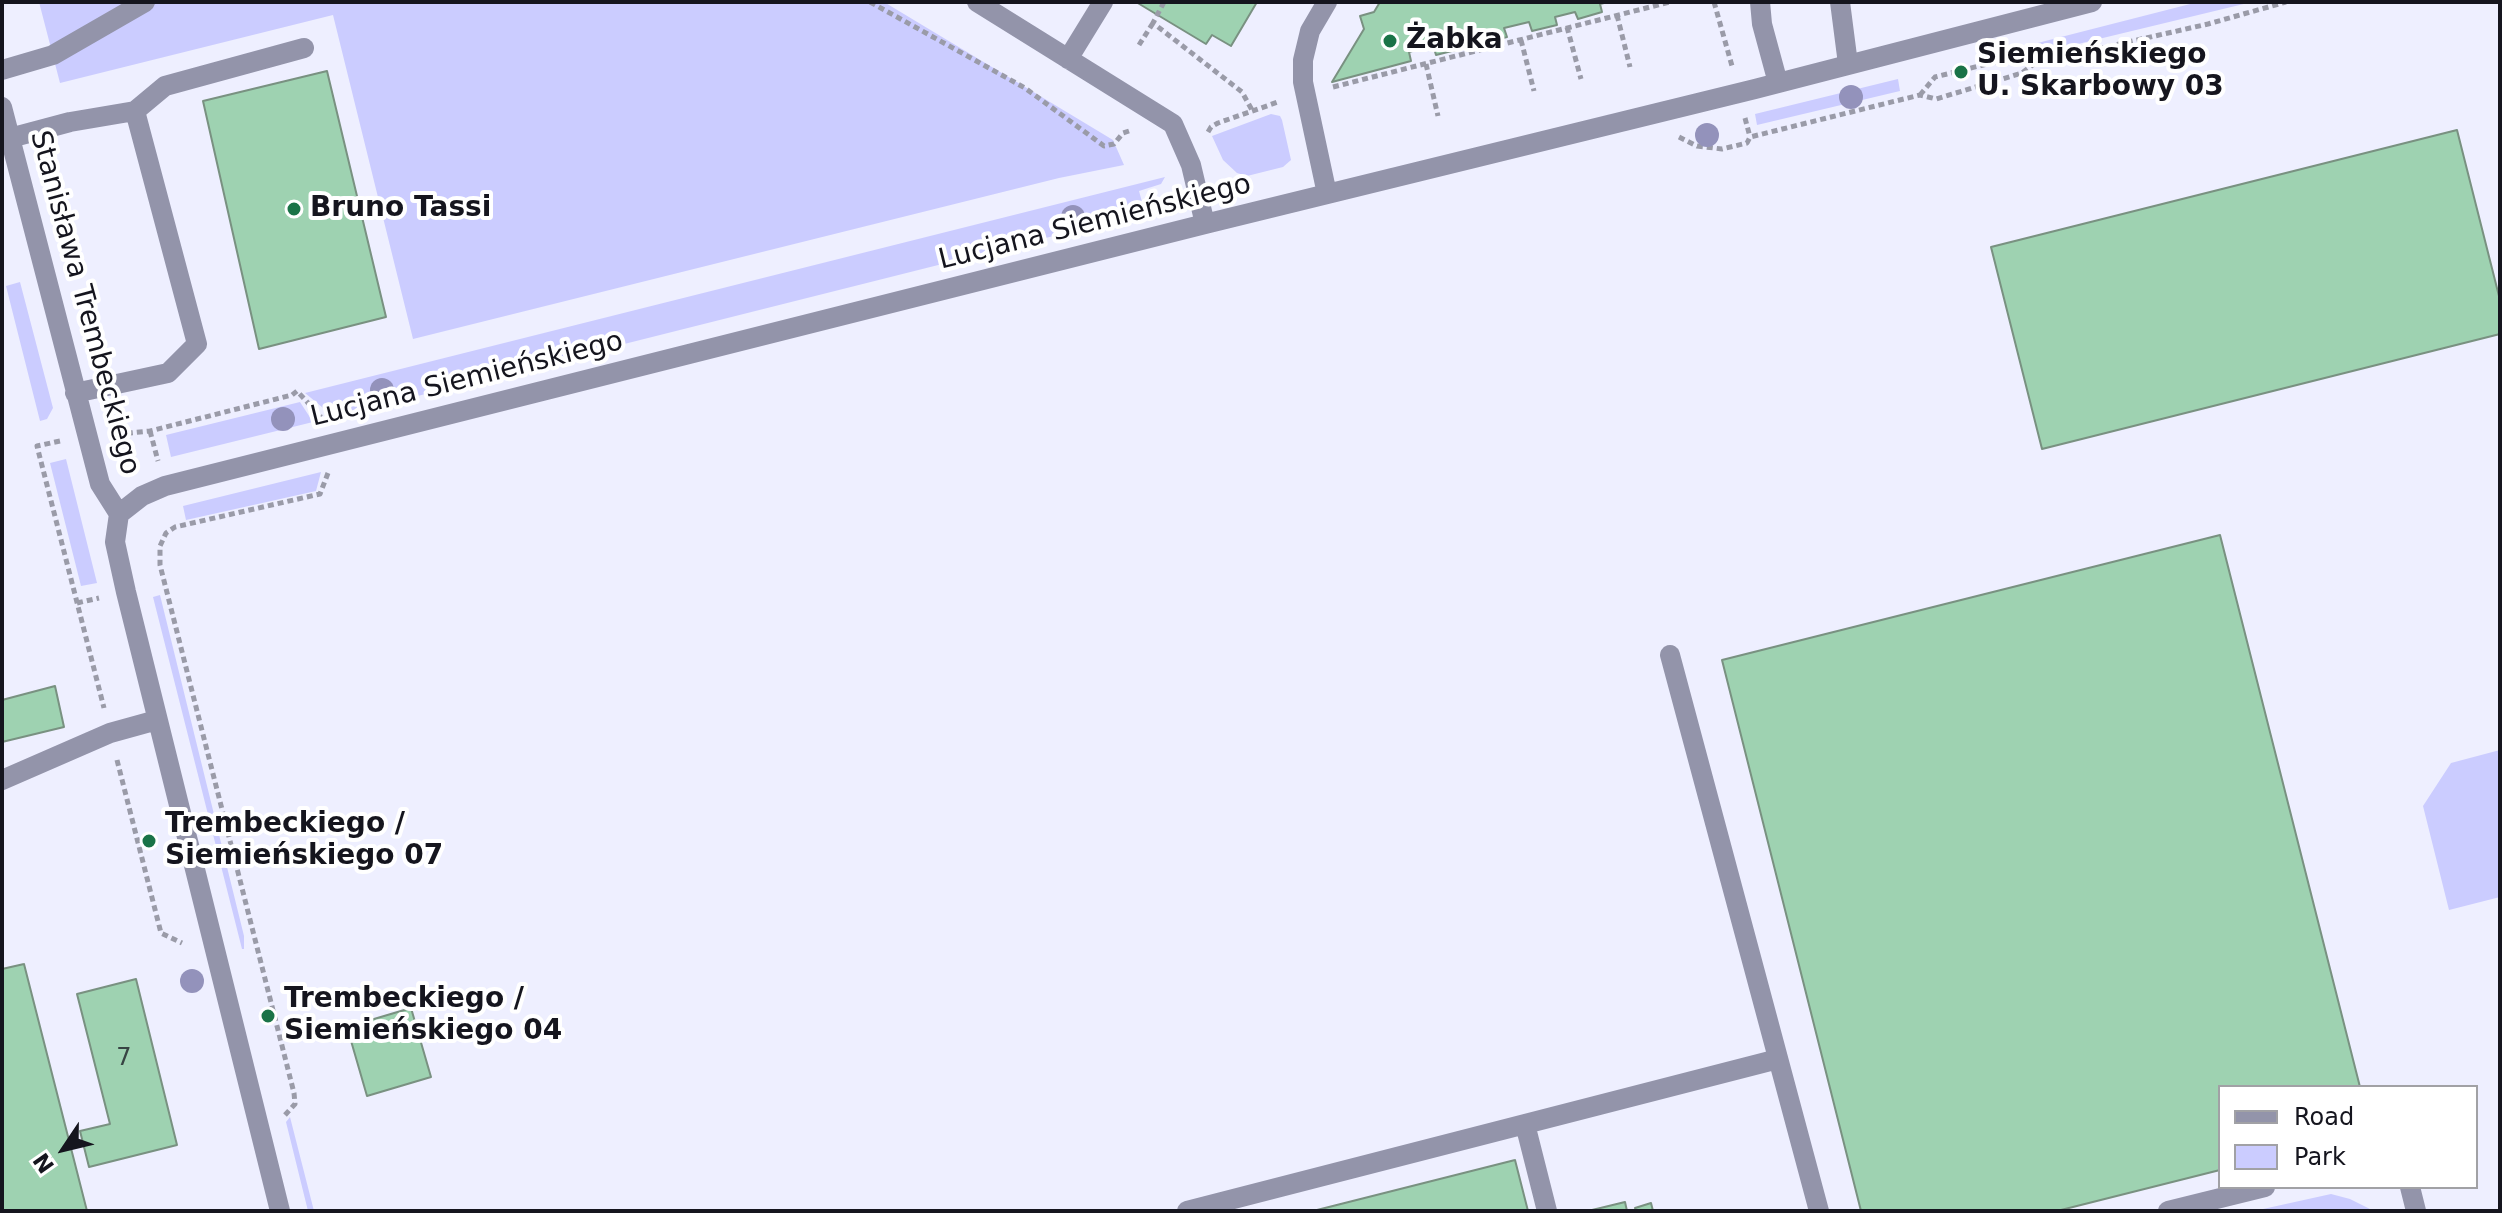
<!DOCTYPE html>
<meta charset="utf-8">
<style>
body{margin:0}
#map{position:relative;width:2502px;height:1213px;overflow:hidden;background:#eeefff;font-family:"DejaVu Sans",sans-serif}
canvas{display:block}
.frame{position:absolute;inset:0;border:4px solid #15151e;pointer-events:none}
.legend{position:absolute;left:2218px;top:1085px;width:260px;height:104px;box-sizing:border-box;background:#fff;border:2px solid #a1a1a5;margin:0;padding:10px 14px;list-style:none;font-size:24px;color:#15151e}
.legend li{display:flex;align-items:center;gap:16px;height:40px}
.legend b{width:40px;border:2px solid #a1a1a5}
.north{position:absolute;left:24px;top:1109px;width:80px;height:80px;-webkit-text-stroke:6px #fff;paint-order:stroke;rotate:235deg;font-size:22px;font-weight:700;line-height:32px;text-align:center;color:#15151e}
.north::after{content:'';display:block;margin:auto;width:28px;height:36px;background:#15151e;clip-path:polygon(50% 0,100% 100%,50% 72%,0 100%)}
</style>
<div id="map">
<canvas width="2502" height="1213"></canvas>
<div class="frame"></div>
<ul class="legend">
<li><b style="height:10px;background:#9394aa"></b>Road</li>
<li><b style="height:22px;background:#cbccff"></b>Park</li>
</ul>
<div class="north">N</div>
</div>
<script>
const g = document.querySelector('canvas').getContext('2d');
g.lineJoin = 'round';
function fillPath(path, color) { g.fillStyle = color; g.fill(path, 'evenodd'); }
const poly = rows => new Path2D(rows.map(r => 'M' + r).join(''));
function trace(path, color, width, dash) { g.strokeStyle = color; g.lineWidth = width; g.lineCap = dash ? 'butt' : 'round'; g.setLineDash(dash || []); g.stroke(path); }
function label(font, color, halo, rows, align = 'center') {
  g.font = font + ' "DejaVu Sans",sans-serif'; g.lineWidth = 8; g.setLineDash([]); g.textBaseline = 'middle'; g.strokeStyle = halo; g.fillStyle = color; for (const [text, x, y, turn = 0] of rows) {
    g.save(); g.translate(x, y); g.rotate((+turn || 0) * Math.PI / 180); g.textAlign = isNaN(turn) ? turn : align; if (halo) g.strokeText(text, 0, 0); g.fillText(text, 0, 0); g.restore();
  }
}
fillPath(poly([
 [39,2,884,2,1113,140,1124,165,1059,178,413,339,333,15,60,83],
 [2198,2,2252,2,2020,58,2018,48],
 [1898,79,1900,91,1757,125,1755,114],
 [1271,114,1280,116,1282,120,1291,160,1283,167,1247,176,1237,173,1223,160,1212,136],
 [1165,177,1161,184,1139,191,1145,213,334,417,305,393],
 [20,282,53,408,47,419,40,421,6,286],
 [300,402,313,422,171,457,166,435],
 [66,459,97,583,81,586,50,463],
 [321,472,316,491,186,520,183,506],
 [160,595,244,936,244,949,242,949,153,597],
 [2500,750,2500,897,2449,910,2423,806,2451,763],
 [290,1117,314,1211,308,1211,286,1122],
 [2331,1194,2350,1199,2374,1211,2254,1211]
]), '#cbccff');
const building = poly([
 [1136,2,1257,2,1231,46,1212,35,1206,44,1136,2],
 [1380,2,1608,2,1600,4,1602,12,1578,19,1575,12,1555,17,1557,25,1532,31,1529,22,1504,28,1507,37,1436,55,1433,45,1409,52,1411,61,1332,82,1364,29,1360,16,1374,12,1380,2],
 [327,71,386,317,259,349,203,101,327,71],
 [2457,130,2500,300,2500,334,2042,449,1991,247,2457,130],
 [2220,535,2360,1087,2220,1087,2220,1170,2057,1211,1861,1211,1722,660,2220,535],
 [55,686,64,727,2,742,2,700,55,686],
 [24,964,87,1211,2,1211,2,969,24,964],
 [136,979,177,1145,89,1167,80,1131,110,1124,77,994,136,979],
 [411,1008,431,1077,367,1096,347,1027,411,1008],
 [1515,1160,1528,1211,1313,1211,1515,1160],
 [1625,1202,1627,1211,1588,1211,1625,1202],
 [1651,1203,1653,1211,1636,1211,1635,1208,1651,1203]
]);
fillPath(building, '#9ed2b1');
trace(building, '#799181', 2);
trace(poly([
 [870,2,1025,88,1104,146,1114,144,1123,133,1129,131],
 [1164,2,1153,23,1242,92,1252,110],
 [1714,2,1732,66],
 [1617,15,1630,67],
 [1567,27,1581,79],
 [1521,40,1534,91],
 [1139,45,1153,23],
 [1426,64,1438,116],
 [1333,87,1670,2],
 [1920,95,1935,77,2007,59,2035,63,2208,24,2286,2],
 [1745,118,1750,137],
 [1208,132,1211,127,1218,123,1278,102],
 [1679,137,1697,146,1722,149,1747,143,1750,137,1920,95,1936,99,2022,73,2035,63],
 [117,431,129,433,150,431,292,395,297,391,321,417],
 [150,431,158,461],
 [60,441,37,446,104,708],
 [77,603,99,598],
 [117,760,161,933,182,943],
 [285,1115,295,1104,294,1093,160,565,160,546,166,533,175,527,320,494,328,473]
]), '#9a9ba8', 5, [6, 4]);
trace(poly([
 [977,2,1173,124,1191,165,1205,224],
 [1327,2,1310,31,1303,60,1303,82,1327,194],
 [1760,2,1762,24,1778,83],
 [1840,2,1848,64],
 [1068,59,1103,2],
 [2,70,53,55,145,2],
 [2,107,100,484,119,514,115,542,126,592,280,1211],
 [135,111,165,86,304,48],
 [10,138,70,122,135,111,197,344,168,373,75,393],
 [119,514,142,496,165,486,1205,224,1755,89,2092,2],
 [1670,655,1819,1211],
 [2,780,110,733,157,720],
 [1525,1124,1547,1211],
 [2410,1187,2416,1211],
 [1187,1211,1778,1059],
 [2168,1211,2265,1187]
]), '#9394aa', 20);
g.fillStyle = '#9392bb';
for (const [x, y] of [
 [1851,97],
 [1707,135],
 [1073,217],
 [382,390],
 [283,419],
 [192,981]
]) { g.beginPath(); g.arc(x, y, 12, 0, 2 * Math.PI); g.fill(); }
for (const [x, y, r, color] of [
 [1390,41,8,"#1a7347"],
 [1961,72,8,"#1a7347"],
 [294,209,8,"#1a7347"],
 [149,841,8,"#1a7347"],
 [268,1016,8,"#1a7347"]
]) { const dot = new Path2D(); dot.arc(x, y, r, 0, 2 * Math.PI); g.fillStyle = color; g.fill(dot); trace(dot, '#fff', 3); }
label('24px', '#374443', null, [
 ["7",124,1059]
]);
label('bold 28px', '#15151e', '#fff', [
 ["Żabka",1406,41],
 ["Siemieńskiego",1977,56],
 ["U. Skarbowy 03",1977,88],
 ["Bruno Tassi",310,209],
 ["Trembeckiego /",165,825],
 ["Siemieńskiego 07",165,857],
 ["Trembeckiego /",284,1000],
 ["Siemieńskiego 04",284,1032]
], 'left');
label('28px', '#15151e', '#fff', [
 ["Lucjana Siemieńskiego",1095,223,-14],
 ["Stanisława Trembeckiego",84,303,75],
 ["Lucjana Siemieńskiego",467,380,-14]
]);
</script>
